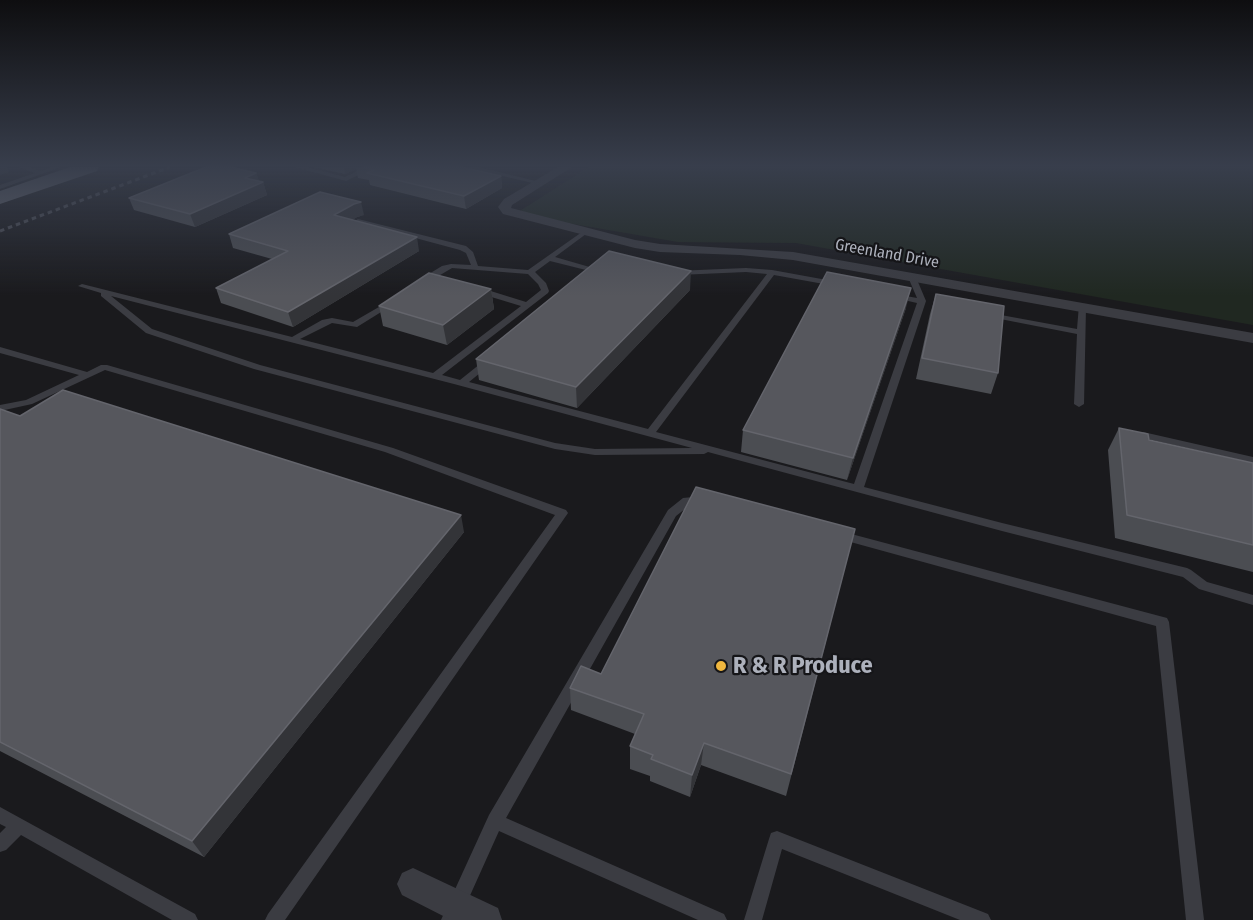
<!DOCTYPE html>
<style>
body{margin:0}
canvas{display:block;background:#1a1a1d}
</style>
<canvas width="1253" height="920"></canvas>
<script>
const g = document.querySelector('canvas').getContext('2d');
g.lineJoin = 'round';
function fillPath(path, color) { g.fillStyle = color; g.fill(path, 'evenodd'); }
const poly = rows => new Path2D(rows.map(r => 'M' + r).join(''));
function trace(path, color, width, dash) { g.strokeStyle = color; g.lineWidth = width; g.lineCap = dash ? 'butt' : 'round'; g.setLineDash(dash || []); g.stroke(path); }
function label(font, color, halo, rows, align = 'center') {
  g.font = font + ' "Fira Sans Condensed",sans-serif'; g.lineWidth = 4.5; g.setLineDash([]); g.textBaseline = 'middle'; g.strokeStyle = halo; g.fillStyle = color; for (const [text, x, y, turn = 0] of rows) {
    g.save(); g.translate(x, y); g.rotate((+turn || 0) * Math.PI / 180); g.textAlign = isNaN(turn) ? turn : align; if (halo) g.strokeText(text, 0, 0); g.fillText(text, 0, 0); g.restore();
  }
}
fillPath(poly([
 [589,167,1252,167,1253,325,796,243,678,242,515,214]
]), '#202821');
fillPath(poly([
 [18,167,29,167,41,171,51,167,61,167,0,189,0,185,35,173,18,167],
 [295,167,307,167,345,177,365,167,374,167,346,181,295,167],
 [465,167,478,167,544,183,541,185,465,167],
 [358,219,466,246,473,252,478,266,528,270,582,232,586,232,586,234,555,257,593,268,601,265,605,267,604,269,594,272,550,261,535,272,546,283,549,291,548,293,442,375,460,380,485,360,491,360,492,362,491,364,469,382,648,429,767,274,746,272,678,275,674,273,675,271,746,268,772,270,838,282,838,286,835,286,774,275,656,432,854,484,917,303,895,298,891,296,895,294,917,298,908,277,915,275,926,301,864,487,1002,523,1187,568,1191,570,1207,582,1253,595,1253,605,1199,589,1183,577,1002,531,708,452,704,454,595,455,555,449,254,369,146,333,101,296,101,293,78,286,82,284,292,337,322,320,332,318,353,322,391,300,394,300,394,304,357,327,332,323,300,339,433,373,521,306,475,292,475,288,481,288,526,302,541,290,538,284,528,274,452,268,425,284,419,284,419,280,442,266,451,264,471,265,466,253,460,250,356,222,355,221,358,219],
 [111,296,454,384,692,448,595,449,555,443,260,365,152,329,111,296],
 [1079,305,1085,305,1086,307,1084,404,1079,407,1074,404,1077,334,990,317,986,315,990,313,1077,329,1079,305],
 [0,347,87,372,101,365,107,365,393,448,566,510,568,513,285,920,265,920,268,914,555,515,385,452,105,370,32,404,0,411,0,405,26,400,79,375,0,353,0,347],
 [1143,432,1253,457,1253,463,1139,437,1138,435,1139,433,1143,432],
 [703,496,707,497,709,500,707,503,690,505,676,516,506,818,724,914,727,920,698,920,499,831,459,920,441,920,489,815,668,510,683,498,703,496],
 [840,531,1167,618,1169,622,1204,920,1186,920,1156,626,836,538,834,535,836,532,840,531],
 [0,807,195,914,198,920,172,920,21,835,6,850,0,852,0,833,6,827,0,824,0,807],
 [777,831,988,914,991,920,960,920,782,849,762,920,744,920,769,839,771,833,777,831]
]), '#3b3c42');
fillPath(poly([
 [558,167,572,167,512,205,511,208,635,240,660,244,793,252,1253,333,1253,343,793,260,740,255,660,252,635,248,503,214,498,207,504,199,558,167],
 [413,868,498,908,502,920,451,920,402,895,397,884,402,873,413,868]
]), '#3b3c42');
fillPath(poly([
 [70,167,99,167,97,171,0,204,0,191,70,167]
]), '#676a73');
trace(poly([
 [0,231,170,167]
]), '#4e5057', 3, [4.5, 4]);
fillPath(poly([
 [313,167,462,167,501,176,502,188,466,209,370,185,369,180,358,178,356,169,345,174],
 [256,173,259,181,263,182,267,195,195,227,134,210,129,198],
 [364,215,357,217,352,220,419,251,293,327,221,303,216,288,272,259,233,248,229,234],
 [491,289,494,309,447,345,383,326,379,306],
 [690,290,577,408,479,380,476,359],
 [936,294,998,373,991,394,916,379,930,314],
 [906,308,847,480,741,452,743,430],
 [0,409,20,416,464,532,204,857,0,751],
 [1119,428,1149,440,1253,463,1253,572,1115,538,1108,450],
 [855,529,786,796,701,765,690,797,650,781,650,776,630,769,630,746,635,734,571,710,570,688,601,674]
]), '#4b4d52');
fillPath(poly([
 [0,167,7,167,9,172,0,175],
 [344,167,356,167,356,169,345,174],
 [256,173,260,184,263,182,267,195,195,227,190,214,245,178],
 [501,176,502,188,466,209,464,196],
 [361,202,364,215,357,217,338,229,334,215,354,204],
 [417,237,419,251,293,327,288,312],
 [691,271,690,290,577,408,576,387],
 [911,288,906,308,847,480,853,458],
 [491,289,494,309,447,345,443,325],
 [461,515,464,532,204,857,192,841],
 [704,743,701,765,690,797,692,775]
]), '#333438');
const building = poly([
 [206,167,231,167,256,173,245,178,263,182,190,214,129,198,206,167],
 [363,167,462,167,501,176,464,196,367,173,374,170,363,167],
 [320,192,361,202,354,204,334,215,417,237,288,312,216,288,288,251,229,234,320,192],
 [609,251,691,271,576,387,476,359,609,251],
 [827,272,911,288,853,458,743,430,827,272],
 [429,273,491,289,443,325,379,306,429,273],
 [936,294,1004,306,998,373,922,358,936,294],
 [63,390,461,515,192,841,0,742,0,409,20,416,63,390],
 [1119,428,1148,434,1149,440,1253,463,1253,545,1127,515,1119,428],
 [696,487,855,529,791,774,704,743,692,775,651,759,653,755,630,746,644,714,570,688,581,666,601,674,696,487]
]);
fillPath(building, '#56575d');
trace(building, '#64656c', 1.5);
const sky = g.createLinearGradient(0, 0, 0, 296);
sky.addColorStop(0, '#0e0e10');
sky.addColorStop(0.56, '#383e4c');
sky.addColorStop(1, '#383e4c00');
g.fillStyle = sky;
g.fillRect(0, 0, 1253, 296);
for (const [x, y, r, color] of [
 [721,666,6,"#f0b73f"]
]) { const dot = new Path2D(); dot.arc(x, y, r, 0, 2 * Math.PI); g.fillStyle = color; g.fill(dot); trace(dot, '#151518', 2); }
label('16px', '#adb1bc', '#151518', [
 ["Greenland Drive",887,254,10]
]);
label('bold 24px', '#adb1bc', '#151518', [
 ["R & R Produce",733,666]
], 'left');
</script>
